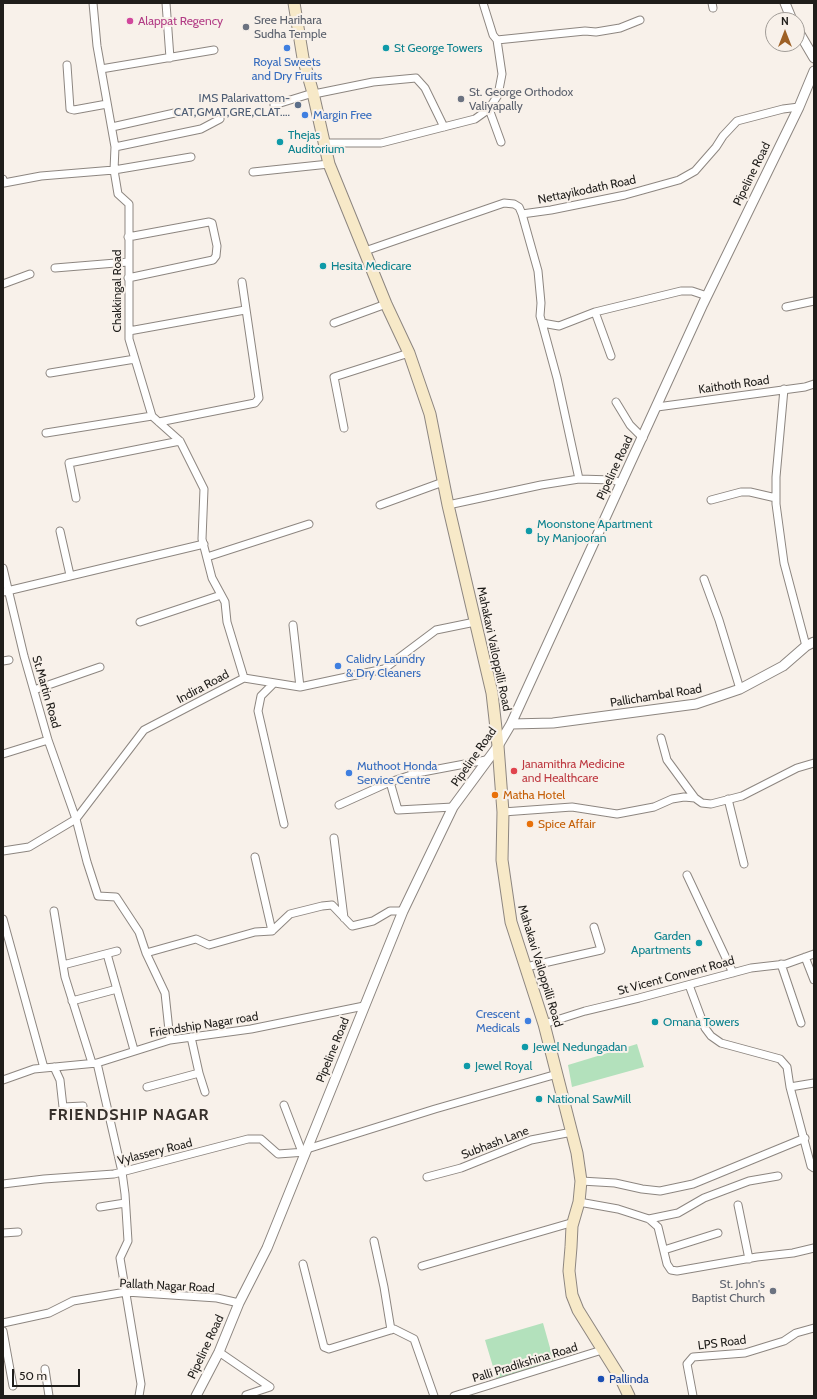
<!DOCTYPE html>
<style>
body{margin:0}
#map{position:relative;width:817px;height:1399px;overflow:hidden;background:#f8f1ea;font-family:Cabin,sans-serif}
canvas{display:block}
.frame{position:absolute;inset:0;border:4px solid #1f1d1a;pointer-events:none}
.north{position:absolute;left:765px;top:12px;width:40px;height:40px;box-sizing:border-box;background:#f8f1ea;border:1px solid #a19c97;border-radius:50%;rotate:0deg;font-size:11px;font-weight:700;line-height:16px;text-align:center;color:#1f1d1a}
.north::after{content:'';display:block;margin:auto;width:14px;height:18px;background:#9e6126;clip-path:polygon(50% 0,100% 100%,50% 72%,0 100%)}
.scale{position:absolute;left:12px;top:1369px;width:68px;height:18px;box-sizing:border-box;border:2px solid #1f1d1a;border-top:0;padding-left:5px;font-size:12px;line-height:14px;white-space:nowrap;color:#1f1d1a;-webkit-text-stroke:3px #f8f1ea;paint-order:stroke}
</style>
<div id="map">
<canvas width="817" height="1399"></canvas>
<div class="frame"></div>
<div class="north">N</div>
<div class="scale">50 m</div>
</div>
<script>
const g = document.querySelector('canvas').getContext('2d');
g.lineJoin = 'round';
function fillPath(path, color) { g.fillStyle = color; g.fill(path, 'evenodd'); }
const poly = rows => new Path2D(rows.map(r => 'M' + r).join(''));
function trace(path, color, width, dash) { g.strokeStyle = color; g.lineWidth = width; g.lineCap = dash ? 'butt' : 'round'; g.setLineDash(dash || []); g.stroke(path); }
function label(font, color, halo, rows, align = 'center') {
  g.font = font + ' Cabin,sans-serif'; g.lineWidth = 4; g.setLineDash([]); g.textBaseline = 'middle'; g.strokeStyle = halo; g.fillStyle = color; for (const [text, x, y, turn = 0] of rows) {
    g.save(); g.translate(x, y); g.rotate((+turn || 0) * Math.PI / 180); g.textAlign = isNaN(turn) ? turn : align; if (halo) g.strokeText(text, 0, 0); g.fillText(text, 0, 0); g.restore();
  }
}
fillPath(poly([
 [637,1044,644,1067,572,1087,568,1065],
 [543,1323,554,1362,497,1380,485,1340]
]), '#b3e1bc');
const minor = poly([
 [93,3,97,46,115,147,114,170,118,194,129,204,129,339,152,416,180,441,204,489,202,539,212,578,225,602,227,622,244,678],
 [166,3,170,58],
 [712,3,713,8],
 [497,40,585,31,596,32,620,28,640,20],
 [67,65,70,109,74,110,107,104],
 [101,69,214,50],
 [314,94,373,82,416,78,425,88,444,127],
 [274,105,313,93],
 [489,109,501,142],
 [112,127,179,112],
 [324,143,381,143,475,119,489,109,498,95,502,74,497,40,493,35,483,3],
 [115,147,201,129,220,119],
 [253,172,329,164],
 [3,179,4,183,41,176,114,170,191,157],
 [522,214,538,271,541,303,540,316,542,323,559,326,595,312,611,356],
 [128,237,209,222,212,223,217,246,216,256,213,260,128,278],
 [365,251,504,203,514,204,519,207,522,214,551,210,625,195,679,180,695,171,716,147,723,136,737,121,783,109,799,107],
 [55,268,128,262],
 [3,284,30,274],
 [786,307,814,301],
 [595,312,681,291,692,291,707,296],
 [334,323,386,304],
 [542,323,557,378,579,479],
 [129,331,245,310],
 [50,373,135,359],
 [784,389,776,477,776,504,784,563,806,646],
 [616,402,630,425,643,438],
 [657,407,805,387,814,384],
 [159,422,255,403,259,398,242,282],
 [344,428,334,377,409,353],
 [46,433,152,416],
 [76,498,69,463,180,441],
 [711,500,741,492,750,492,776,498],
 [380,505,443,482],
 [448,505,541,485,579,479,613,480,622,483],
 [60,531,70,575],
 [207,557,309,524],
 [3,568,24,656,48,740,76,819,87,862,98,896,116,897,139,932,146,953,165,993,170,1040],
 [704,579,719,620,740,689],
 [3,592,204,544],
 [140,622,221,595],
 [293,625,300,687],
 [3,661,9,660],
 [274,683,261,696,258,711,284,824],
 [34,690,100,667],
 [661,738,667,760,695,798],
 [3,754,48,740],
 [390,782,417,773,486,760],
 [728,799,744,864],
 [339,805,390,782,398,810,453,807],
 [503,812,572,807,617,814,654,807,672,799,684,797,695,798,702,803,711,804,742,796,797,768,814,763],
 [334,838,344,918],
 [3,851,29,847,76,819,144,730,244,678,300,687,384,669,436,630,475,622],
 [255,857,272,931],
 [687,875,733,973],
 [54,911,65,977,92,1063],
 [3,919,44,1068],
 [146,953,196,939,209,945,255,932,272,931,290,914,322,906,332,905,352,926,373,921,390,911,403,911],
 [107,954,134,1050],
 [805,957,814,980],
 [781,964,801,1023],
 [63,965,117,951],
 [526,967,601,950,594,927],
 [689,985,705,1028,711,1036,721,1043,780,1059,787,1067,790,1087,811,1166,814,1168],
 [72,1001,117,989],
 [544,1024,585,1011,639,998,751,968,786,964,814,954],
 [191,1037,199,1073,205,1092],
 [97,1063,122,1172,125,1194,128,1241,120,1258,141,1384,139,1396],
 [54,1067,60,1080,63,1107,83,1106],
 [3,1080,34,1069,97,1063,170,1040,251,1029,364,1006],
 [147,1087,199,1073],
 [790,1087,814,1083],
 [284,1105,302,1152],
 [307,1149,435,1109,557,1074],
 [427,1177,461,1168,531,1140,572,1132],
 [581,1181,615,1183,642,1189,660,1191,693,1184,805,1138],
 [3,1184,44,1179,114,1174,248,1139,261,1139,278,1154,306,1152],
 [579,1202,618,1209,649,1219,658,1227,667,1264,671,1270,677,1271,757,1257,793,1253,814,1248],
 [738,1205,749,1259],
 [100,1207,125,1203],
 [649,1219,678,1213,704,1198,749,1181,778,1176],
 [3,1233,18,1232],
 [374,1241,384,1287,391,1330],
 [664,1250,718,1233],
 [303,1264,324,1347,329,1349,394,1329,414,1339,434,1396],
 [422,1266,574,1222],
 [3,1323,49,1313,73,1301,126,1292,217,1298,239,1303],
 [3,1331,13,1386],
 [219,1352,270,1387,246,1395],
 [45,1369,49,1396],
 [454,1396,602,1350],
 [693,1396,687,1364,693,1357,745,1353,784,1341,796,1333,814,1328]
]);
const tertiary = poly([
 [785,3,792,20],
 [797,29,814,58],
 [511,724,553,723,696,704,740,689,783,666,806,646,814,642],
 [196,1396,219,1352,239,1303,267,1248,403,911,453,807,498,746,511,724,703,304,799,107,814,71]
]);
const secondary = poly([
 [294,3,303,58,313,93,329,164,386,304,409,353,430,414,448,505,492,693,498,746,503,812,502,860,511,922,544,1024,577,1153,581,1181,579,1202,572,1226,571,1247,569,1271,572,1295,578,1310,621,1379,629,1396]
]);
trace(minor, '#8d8680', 9);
trace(tertiary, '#8d8680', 11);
trace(secondary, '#8d8680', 13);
trace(minor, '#fff', 7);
trace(tertiary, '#fff', 9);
trace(secondary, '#f7e9c8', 11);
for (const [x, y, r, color] of [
 [130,21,4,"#d1479c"],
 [246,27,4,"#6b7280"],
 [287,48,4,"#3f7fe0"],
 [386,48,4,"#0f9aa8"],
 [461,99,4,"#6b7280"],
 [298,105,4,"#5c6f8a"],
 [305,115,4,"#3f7fe0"],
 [280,142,4,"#0f9aa8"],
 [323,266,4,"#0f9aa8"],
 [529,531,4,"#0f9aa8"],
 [338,666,4,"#3f7fe0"],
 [514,771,4,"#e0444e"],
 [349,773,4,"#3f7fe0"],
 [495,795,4,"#e8710a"],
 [530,824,4,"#e8710a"],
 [699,943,4,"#0f9aa8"],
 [528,1021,4,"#3f7fe0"],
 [655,1022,4,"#0f9aa8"],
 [525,1047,4,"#0f9aa8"],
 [467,1066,4,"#0f9aa8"],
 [539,1099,4,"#0f9aa8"],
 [773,1291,4,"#6b7280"],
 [601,1379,4,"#1a4fb4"]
]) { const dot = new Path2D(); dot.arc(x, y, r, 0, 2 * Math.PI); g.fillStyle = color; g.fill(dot); trace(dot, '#f8f1ea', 1.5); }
label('12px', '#5b616d', '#f8f1ea', [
 ["Sree Harihara",254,20],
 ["Sudha Temple",254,34],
 ["St. George Orthodox",469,92],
 ["Valiyapally",469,106],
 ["St. John's",765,1284,"right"],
 ["Baptist Church",765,1298,"right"]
], 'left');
label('12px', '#b23c85', '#f8f1ea', [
 ["Alappat Regency",138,21]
], 'left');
label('12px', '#0d838f', '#f8f1ea', [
 ["St George Towers",394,48],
 ["Thejas",288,135],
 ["Auditorium",288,149],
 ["Hesita Medicare",331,266],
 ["Moonstone Apartment",537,524],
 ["by Manjooran",537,538],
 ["Garden",691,936,"right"],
 ["Apartments",691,950,"right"],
 ["Omana Towers",663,1022],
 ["Jewel Nedungadan",533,1047],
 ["Jewel Royal",475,1066],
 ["National SawMill",547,1099]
], 'left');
label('12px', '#366cbe', '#f8f1ea', [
 ["Royal Sweets",287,62,"center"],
 ["and Dry Fruits",287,76,"center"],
 ["Margin Free",313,115],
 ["Calidry Laundry",346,659],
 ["& Dry Cleaners",346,673],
 ["Muthoot Honda",357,766],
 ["Service Centre",357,780],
 ["Crescent",520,1014,"right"],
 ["Medicals",520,1028,"right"]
], 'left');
label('12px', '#4e5e75', '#f8f1ea', [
 ["IMS Palarivattom-",290,98],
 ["CAT,GMAT,GRE,CLAT....",290,112]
], 'right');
label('12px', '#1f1d1a', '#f8f1ea', [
 ["Pipeline Road",752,174,-64],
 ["Nettayikodath Road",587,190,-12],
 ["Chakkingal Road",117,291,-90],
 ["Kaithoth Road",734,385,-8],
 ["Pipeline Road",615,468,-65],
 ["Mahakavi Vailoppilli Road",494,649,78],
 ["Indira Road",203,687,-28],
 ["St.Martin Road",46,692,74],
 ["Pallichambal Road",656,696,-9],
 ["Pipeline Road",474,757,-55],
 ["Mahakavi Vailoppilli Road",540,966,73],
 ["St Vicent Convent Road",676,976,-15],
 ["Friendship Nagar road",204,1025,-9],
 ["Pipeline Road",333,1050,-68],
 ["Subhash Lane",495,1143,-21],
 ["Vylassery Road",155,1152,-14],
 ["Pallath Nagar Road",167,1286,3],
 ["LPS Road",722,1343,-7],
 ["Pipeline Road",206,1347,-65],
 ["Palli Pradikshina Road",525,1363,-17]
]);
label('12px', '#be3a42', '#f8f1ea', [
 ["Janamithra Medicine",522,764],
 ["and Healthcare",522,778]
], 'left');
label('12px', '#c56008', '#f8f1ea', [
 ["Matha Hotel",503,795],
 ["Spice Affair",538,824]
], 'left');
label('12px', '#164399', '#f8f1ea', [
 ["Pallinda",609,1379]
], 'left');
g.letterSpacing = '1px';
label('bold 16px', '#37312c', '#f8f1ea', [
 ["FRIENDSHIP NAGAR",129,1115]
]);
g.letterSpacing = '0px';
</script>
